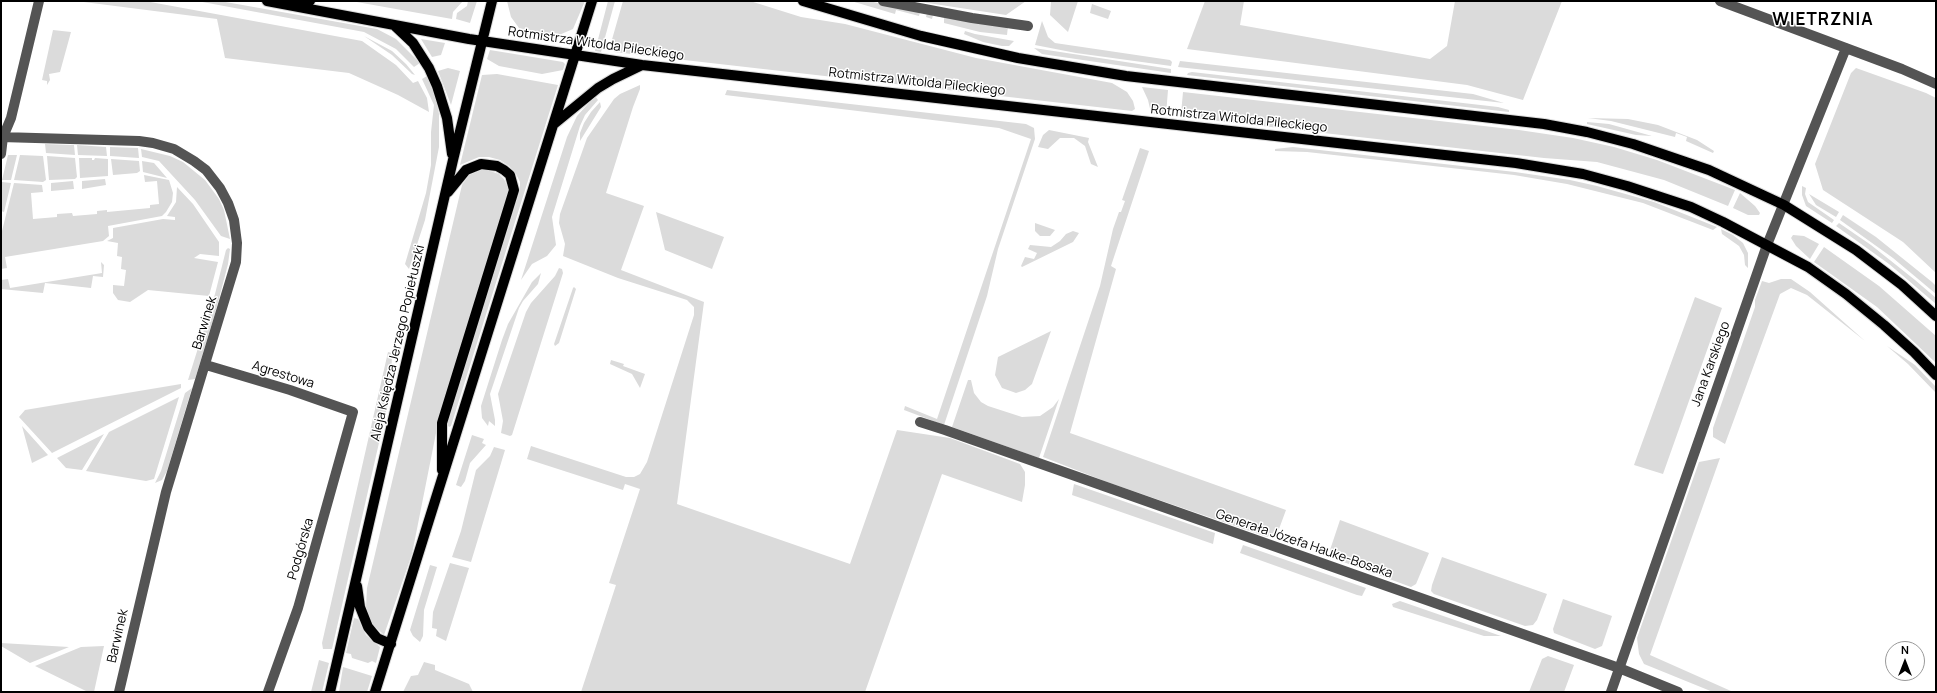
<!DOCTYPE html>
<meta charset="utf-8">
<style>
body{margin:0}
#map{position:relative;width:1937px;height:693px;overflow:hidden;background:#fff;font-family:Manrope,sans-serif}
canvas{display:block}
.frame{position:absolute;inset:0;border:2px solid #000;pointer-events:none}
.north{position:absolute;left:1885px;top:641px;width:40px;height:40px;box-sizing:border-box;background:#fff;border:1px solid #999;border-radius:50%;rotate:0deg;font-size:11px;font-weight:700;line-height:16px;text-align:center;color:#000}
.north::after{content:'';display:block;margin:auto;width:14px;height:18px;background:#000;clip-path:polygon(50% 0,100% 100%,50% 72%,0 100%)}
</style>
<div id="map">
<canvas width="1937" height="693"></canvas>
<div class="frame"></div>
<div class="north">N</div>
</div>
<script>
const g = document.querySelector('canvas').getContext('2d');
g.lineJoin = 'round';
function fillPath(path, color) { g.fillStyle = color; g.fill(path, 'evenodd'); }
const poly = rows => new Path2D(rows.map(r => 'M' + r).join(''));
function trace(path, color, width, dash) { g.strokeStyle = color; g.lineWidth = width; g.lineCap = dash ? 'butt' : 'round'; g.setLineDash(dash || []); g.stroke(path); }
function label(font, color, halo, rows, align = 'center') {
  g.font = font + ' Manrope,sans-serif'; g.lineWidth = 3; g.setLineDash([]); g.textBaseline = 'middle'; g.strokeStyle = halo; g.fillStyle = color; for (const [text, x, y, turn = 0] of rows) {
    g.save(); g.translate(x, y); g.rotate((+turn || 0) * Math.PI / 180); g.textAlign = isNaN(turn) ? turn : align; if (halo) g.strokeText(text, 0, 0); g.fillText(text, 0, 0); g.restore();
  }
}
fillPath(poly([
 [76,1,145,1,362,41,396,65,413,83,418,81,427,98,429,112,398,95,349,73,225,58,217,19],
 [197,1,220,1,377,29,396,39,420,63,414,67,396,49,364,32],
 [351,1,463,1,453,12,452,19],
 [468,1,477,1,470,23,456,19,457,13,467,6],
 [507,1,585,1,573,29,559,35,550,37,532,34,519,28,511,17],
 [608,1,615,1,601,52,595,51],
 [623,1,750,1,801,17,845,24,976,58,1112,83,1127,92,1133,101,1135,109,1132,111,614,52,611,43],
 [851,1,869,1,920,12,919,16,896,10,895,14],
 [915,1,1026,1,1006,15],
 [1051,1,1078,1,1068,32,1050,15],
 [1205,1,1244,1,1240,25,1430,59,1447,46,1455,1,1562,1,1523,100,1467,85,1187,49],
 [1092,4,1111,11,1108,19,1090,13],
 [927,13,1008,26,1007,35,980,32,944,23,944,18,933,15,932,19,926,17],
 [1042,21,1048,37,1055,43,1170,60,1172,62,1171,66,1076,53,1035,45],
 [53,30,71,32,60,72,49,74,50,80,47,85,47,81,42,80],
 [965,31,975,34,1014,41,1009,46,1002,46,983,42,964,34],
 [364,36,392,51,406,64,415,75,412,74,392,55],
 [421,39,445,43,441,55,432,57],
 [1034,48,1171,69,1171,73,1042,54],
 [490,50,563,62,565,64,563,70,542,74,499,66,487,59],
 [1180,61,1473,94,1504,103,1178,67],
 [448,68,460,71,451,105,438,71],
 [1856,68,1926,93,1936,98,1936,273,1903,242,1823,190,1815,164,1851,73],
 [1192,72,1498,107,1509,110,1509,112,1187,75,1188,73],
 [497,74,558,85,451,426,449,427,447,424,520,190,520,182,516,174,509,166,500,160,489,157,479,157,460,165,482,75],
 [427,76,436,99,439,114,439,147,425,220,409,269,405,264,426,193,431,165,431,132,434,105,422,79],
 [640,85,640,89,633,107,606,193,644,206,621,270,704,302,677,504,850,564,897,430,950,438,1020,464,1025,472,1025,485,1022,502,942,474,865,692,581,692,616,585,609,583,640,489,625,484,623,490,527,459,531,446,626,477,634,477,640,474,647,462,694,315,694,307,687,300,618,278,563,256,565,244,559,223,560,214,587,138,614,99,620,94],
 [1142,87,1168,90,1166,115,1151,113,1148,100],
 [727,90,1026,124,1034,128,1035,139,998,249,987,296,944,425,904,410,905,406,937,419,1031,139,999,128,725,95],
 [1183,92,1519,130,1573,138,1614,147,1657,160,1735,190,1728,206,1664,180,1597,162,1544,158,1183,117,1183,114,1181,114],
 [595,96,598,100,585,115,580,126,552,217,556,245,547,256,532,264,521,280,567,137,577,116],
 [600,102,601,107,580,141,580,133,584,123,591,112],
 [1588,118,1628,119,1658,125,1697,140,1714,151,1713,153,1686,141,1687,137,1676,133,1675,137,1611,121],
 [1587,122,1609,124,1652,136,1636,135,1587,124],
 [1049,130,1089,138,1088,142,1098,167,1091,164,1085,146,1074,138,1060,138,1048,149,1038,147,1043,135],
 [45,144,74,145,75,155,46,153],
 [77,145,106,147,107,156,78,155],
 [110,147,138,148,139,158,110,156],
 [1293,147,1515,172,1570,180,1597,186,1654,202,1717,227,1713,230,1643,203,1567,184,1514,175,1307,152,1275,151,1275,149],
 [1140,148,1149,151,1111,266,1116,269,1070,433,1286,510,1279,529,1267,537,1107,482,1043,457,1100,286,1113,229,1119,212,1121,212,1125,201,1122,200],
 [141,149,170,156,183,162,205,180,219,199,224,210,230,239,221,236,195,200,159,161,142,157],
 [8,155,17,155,11,180,2,180],
 [20,155,43,156,46,180,43,182,14,180],
 [47,156,75,158,77,177,75,179,49,180],
 [79,158,92,158,92,160,94,160,95,158,108,159,108,176,80,178],
 [111,159,139,161,140,171,137,173,113,175],
 [142,161,154,163,167,178,143,172],
 [484,169,499,174,504,179,509,190,438,423,412,554,384,635,373,625,369,617,366,607,367,588,462,185,469,175],
 [144,175,169,180,173,193,172,202,166,212,162,216,108,226,109,236,103,241,5,257,7,268,1,269,1,235,14,183,42,185,43,192,31,193,33,219,57,217,57,214,72,213,73,216,97,214,97,211,107,210,107,212,150,208,150,205,159,204,157,181,145,182],
 [105,179,106,185,82,189,82,181],
 [73,181,74,189,51,191,51,183],
 [2,182,11,183,4,212,1,211],
 [1802,186,1806,188,1805,194,1808,202,1834,220,1832,223,1806,206,1802,195],
 [177,187,193,204,219,242,219,256,200,254,194,258,218,262,209,296,148,290,130,302,118,300,113,293,113,285,124,286,126,270,121,269,122,257,117,256,118,243,107,241,113,238,113,228,163,219,175,220,175,217,167,216,176,202],
 [1740,193,1755,206,1760,213,1759,215,1748,215,1733,208],
 [1809,194,1839,212,1836,217,1816,205],
 [656,212,724,237,712,269,665,250],
 [1843,215,1876,237,1932,282,1936,286,1936,294,1893,258,1840,220],
 [1035,223,1055,230,1050,236,1040,236,1035,231],
 [1839,223,1871,245,1915,280,1936,298,1936,304,1889,264,1836,226],
 [1721,229,1733,235,1743,243,1748,253,1748,268,1745,265,1744,255,1739,246,1722,234],
 [1073,231,1079,233,1073,242,1022,267,1021,266,1025,257,1034,259,1037,253,1028,249,1030,245,1051,247,1060,241,1066,234],
 [1793,235,1804,236,1819,244,1810,259,1796,246,1791,238],
 [1824,247,1879,286,1936,336,1936,363,1877,307,1814,262],
 [228,248,230,249,228,264,216,310,195,379,188,380,215,294,226,250],
 [101,262,104,265,103,277,93,276,91,288,45,283,43,293,1,289,1,280,8,279,10,288,102,273],
 [559,268,562,269,563,273,512,435,510,436,501,433,503,421,498,394,526,312,531,303,555,276],
 [541,273,538,284,523,301,519,308,490,394,495,420,495,426,489,421,488,426,482,418,481,406,502,340,508,324,532,282],
 [1781,279,1791,279,1810,292,1865,341,1807,295,1791,288,1780,294,1725,444,1713,437,1713,428,1755,307,1755,300,1762,281,1769,283],
 [574,287,576,289,559,343,555,346,554,344,573,288],
 [1695,297,1722,308,1663,474,1634,465],
 [1051,331,1032,384,1025,390,1016,393,1002,388,995,375,998,357],
 [1887,346,1915,365,1936,387,1936,393,1908,364],
 [388,352,392,353,391,390,332,649,323,649,322,643],
 [611,360,624,364,623,366,645,374,640,388,632,374,610,364],
 [968,380,971,380,974,393,981,402,988,406,1022,417,1040,416,1053,407,1059,399,1039,458,952,427],
 [181,384,181,388,52,453,19,417,25,410],
 [192,388,167,471,162,480,155,483,161,471,185,393],
 [179,397,154,479,146,481,86,471,109,432],
 [22,426,48,455,32,463],
 [104,434,82,470,66,468,57,458],
 [472,435,484,439,482,443,486,445,470,463,465,481,461,487,456,485],
 [494,447,505,450,471,562,452,557,461,531,476,470,490,456],
 [1720,458,1650,655,1731,691,1713,692,1644,664,1639,654,1637,638,1699,462],
 [1074,484,1215,533,1213,544,1072,495],
 [1340,520,1429,553,1416,584,1411,587,1330,557,1330,550],
 [1243,545,1366,588,1362,596,1357,595,1240,553],
 [1442,557,1547,594,1537,620,1533,625,1525,626,1434,594,1431,591,1432,585],
 [450,563,469,568,446,641,436,636,437,629,432,628,433,612],
 [430,565,437,567,424,610,423,636,420,642,413,636,410,630],
 [1563,599,1612,616,1602,646,1595,649,1554,633,1553,629],
 [1400,601,1501,636,1484,636,1393,607,1392,604],
 [354,618,358,619,366,635,380,647,376,663,372,661,368,663,352,658,351,654,346,653],
 [1,643,69,647,30,663,1,646],
 [104,646,94,692,88,692,35,666,81,647],
 [1548,656,1574,665,1564,692,1529,692,1542,659],
 [319,660,329,663,322,692,311,692],
 [424,662,435,665,435,670,469,684,473,692,403,692,411,676,418,675],
 [343,667,372,676,367,692,339,692]
]), '#dbdbdb');
const major = poly([
 [267,1,469,39,642,65,1516,163,1583,174,1627,186,1691,207,1723,222,1808,267,1846,294,1884,325,1914,352,1936,375],
 [803,1,921,36,1018,58,1126,76,1544,124,1587,132,1633,144,1709,170,1784,205,1856,250,1902,285,1936,316],
 [293,4,310,1],
 [394,25,413,43,429,68,437,86,447,118,452,154],
 [554,124,598,88,613,79,642,65],
 [442,470,442,423,514,190,510,175,504,170,497,166,481,164,466,170,448,192],
 [357,586,360,607,368,627,377,638,391,644],
 [330,692,453,160,492,1],
 [375,692,592,1]
]);
trace(major, '#dbdbdb', 12);
trace(poly([
 [883,1,972,18,1028,26],
 [1720,1,1902,69,1936,84],
 [1,137,139,141,153,143,174,149,194,161,206,170,220,188,228,203,234,220,237,243,236,262,166,492,119,692],
 [1,154,3,137,11,118,39,1],
 [206,365,290,390,353,412,298,608,268,692],
 [920,422,945,430,1619,668,1678,692],
 [1611,692,1767,245,1846,48]
]), '#545454', 10);
trace(major, '#000', 10);
label('13px', '#000', '#fff', [
 ["Rotmistrza Witolda Pileckiego",596,44,8],
 ["Rotmistrza Witolda Pileckiego",917,82,6],
 ["Rotmistrza Witolda Pileckiego",1239,119,6],
 ["Barwinek",205,323,-73],
 ["Aleja Księdza Jerzego Popiełuszki",398,343,-77],
 ["Jana Karskiego",1711,364,-70],
 ["Agrestowa",283,375,17],
 ["Generała Józefa Hauke-Bosaka",1304,544,19],
 ["Podgórska",301,549,-74],
 ["Barwinek",118,636,-77]
]);
g.letterSpacing = '1px';
label('bold 17px', '#000', '#fff', [
 ["WIETRZNIA",1823,20]
]);
g.letterSpacing = '0px';
</script>
